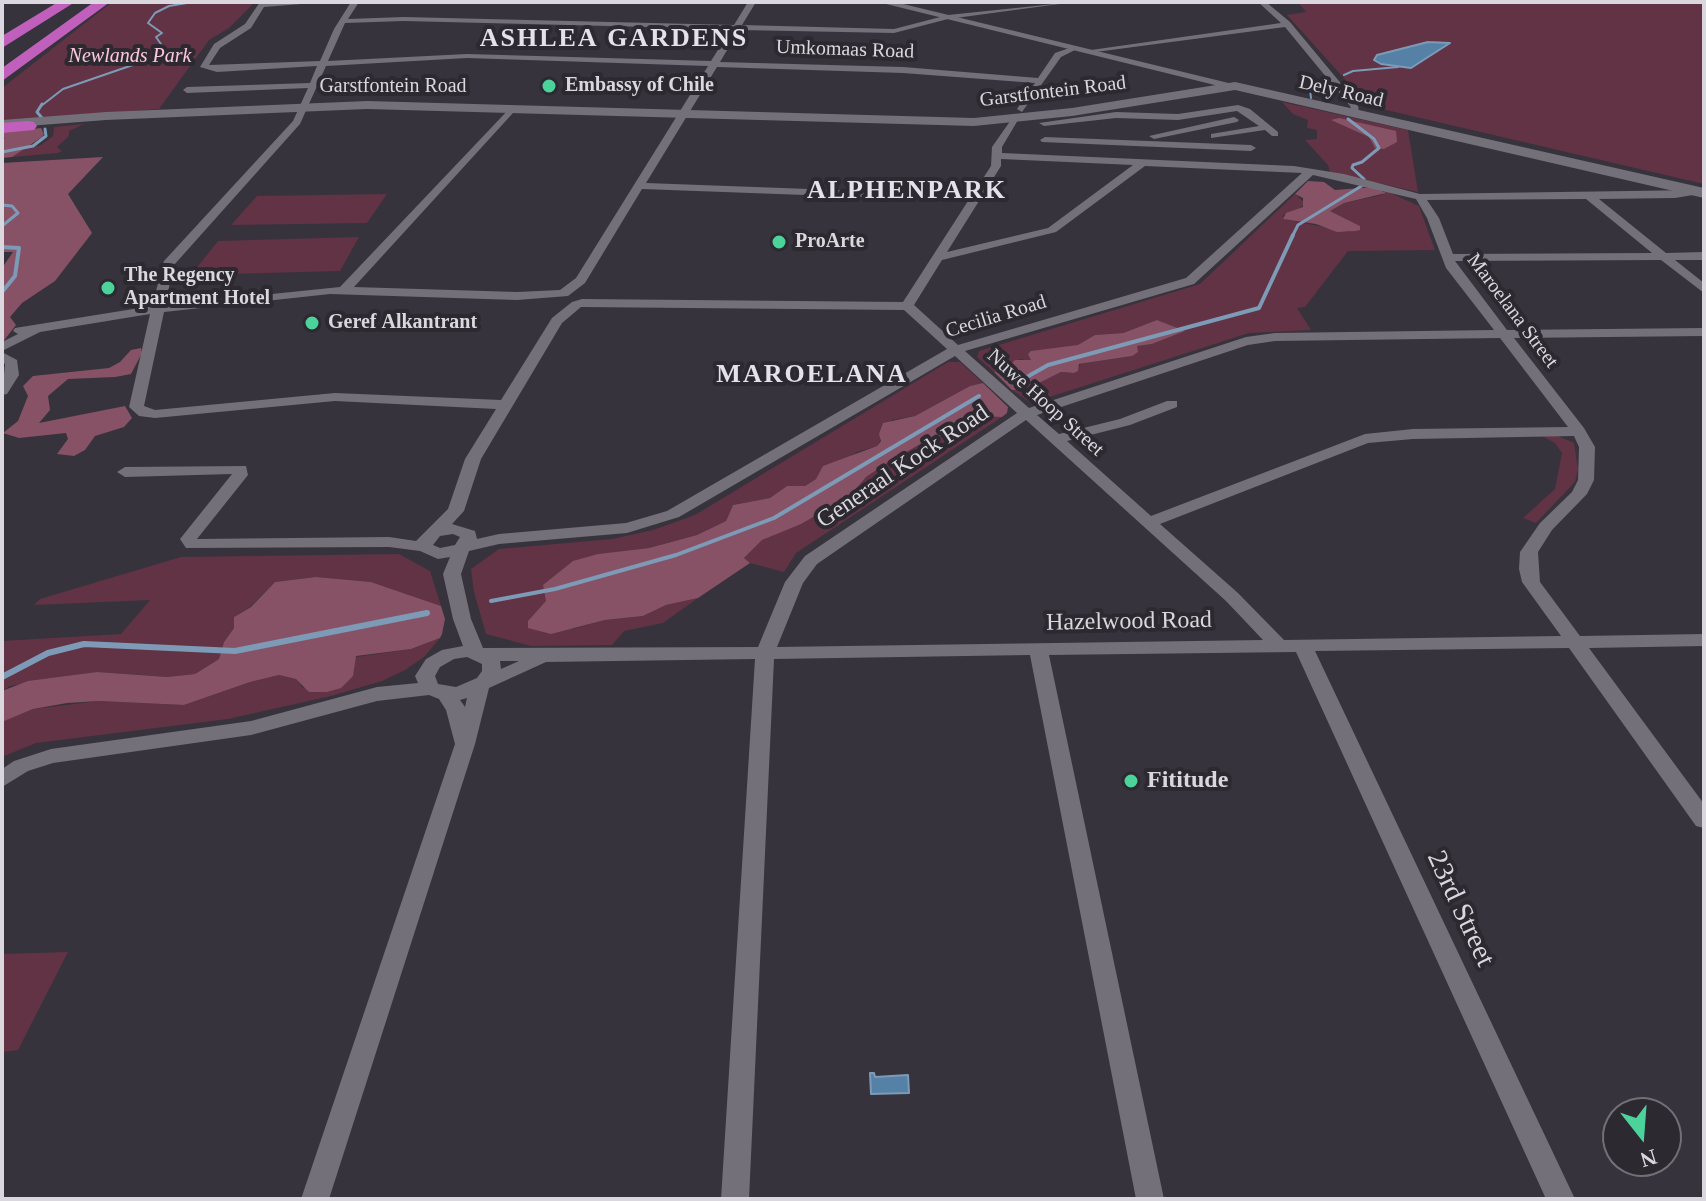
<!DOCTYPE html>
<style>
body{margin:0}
#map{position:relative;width:1706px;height:1201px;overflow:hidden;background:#36333c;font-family:"Times New Roman",serif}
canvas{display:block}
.frame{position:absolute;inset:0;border:4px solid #dad8de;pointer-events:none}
.north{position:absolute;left:1602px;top:1097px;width:80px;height:80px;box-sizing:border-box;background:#2c2931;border:2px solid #726f76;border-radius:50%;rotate:163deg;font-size:22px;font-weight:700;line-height:32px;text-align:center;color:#dad8de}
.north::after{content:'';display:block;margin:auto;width:28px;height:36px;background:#4cd39b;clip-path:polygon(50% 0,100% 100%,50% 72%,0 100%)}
</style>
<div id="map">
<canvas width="1706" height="1201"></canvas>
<div class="frame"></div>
<div class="north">N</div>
</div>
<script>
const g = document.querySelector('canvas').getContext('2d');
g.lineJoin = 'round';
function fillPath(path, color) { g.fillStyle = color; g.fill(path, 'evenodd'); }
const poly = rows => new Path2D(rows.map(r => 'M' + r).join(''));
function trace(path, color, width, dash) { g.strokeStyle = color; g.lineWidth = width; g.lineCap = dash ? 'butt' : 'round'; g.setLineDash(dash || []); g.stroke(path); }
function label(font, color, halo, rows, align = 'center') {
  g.font = font + ' "Times New Roman",serif'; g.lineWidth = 8; g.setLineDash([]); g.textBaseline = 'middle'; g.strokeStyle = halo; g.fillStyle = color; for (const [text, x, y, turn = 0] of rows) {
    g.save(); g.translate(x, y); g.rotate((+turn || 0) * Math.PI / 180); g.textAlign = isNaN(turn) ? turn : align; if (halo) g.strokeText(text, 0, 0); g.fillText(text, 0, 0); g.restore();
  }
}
fillPath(poly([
 [112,2,255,2,229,28,209,40,159,109,2,121,2,88],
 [1298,2,1704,2,1704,184,1369,106,1287,15,1306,12],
 [1282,102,1408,130,1418,192,1330,172,1328,165,1305,140,1317,139,1317,130,1307,128,1308,120,1293,114],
 [84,124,69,131,69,136,57,147,62,151,58,153,12,157,20,150,41,145,53,136,54,127],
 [1386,191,1419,206,1435,250,1348,251,1305,307,1297,308,1311,330,1249,333,1031,403,1012,390,1027,389,1061,372,1074,373,1081,364,1132,356,1137,346,1152,344,1184,331,1157,320,1122,333,1095,335,1088,342,1029,361,1020,359,994,372,977,357,979,351,1200,284,1295,194,1305,203,1298,210,1283,215,1284,219,1348,232,1360,226,1330,211,1344,203,1382,195],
 [387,194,367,223,231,225,257,196],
 [359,237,340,271,191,275,218,241],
 [948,362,960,362,983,383,970,386,915,416,892,420,877,446,857,452,805,486,787,486,770,498,733,505,726,521,697,535,649,548,598,554,545,604,573,629,605,620,643,616,666,605,698,598,663,623,624,631,612,645,531,646,486,634,474,592,471,569,499,549,612,539,653,530,695,515],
 [987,414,1002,417,796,553,784,572,750,563,744,558,762,540,851,495,866,477,884,465,929,439,948,435,968,421],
 [1542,436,1558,436,1574,443,1578,469,1575,482,1536,523,1523,518,1555,489,1562,453,1555,443],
 [399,554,430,571,441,606,371,582,316,577,275,582,250,607,234,617,234,628,224,642,219,659,195,674,167,677,97,672,10,686,2,691,2,641,121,634,150,600,34,605,40,599,181,557],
 [440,638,424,657,405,670,382,681,331,696,228,719,36,743,2,757,2,722,33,709,99,701,184,705,250,682,279,675,296,679,303,688,356,657,411,649],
 [68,952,18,1050,2,1052,2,954]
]), '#613345');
fillPath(poly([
 [1339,118,1396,131,1397,142,1384,149,1375,148,1369,137,1331,120],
 [41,128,44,134,42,137,12,157,2,158,2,140,5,138,2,137,2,132],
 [103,157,68,194,92,233,55,281,22,303,10,317,16,325,2,343,2,268,13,252,2,252,2,163],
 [1308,181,1324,182,1335,190,1374,187,1386,193,1344,203,1330,211,1360,226,1360,230,1355,231,1337,232,1316,224,1283,219,1286,213,1303,207,1303,198,1295,194],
 [1157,320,1185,331,1152,344,1137,346,1138,352,1132,356,1079,364,1078,371,1074,373,1061,372,1027,389,1012,390,994,372,1006,368,1015,360,1031,360,1028,354,1031,351,1078,345,1095,335,1123,333],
 [141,348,142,353,131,374,115,377,68,379,48,396,50,410,39,423,125,406,132,418,124,427,95,436,85,450,74,456,57,454,68,439,66,433,19,438,3,433,18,421,28,396,23,386,33,376,109,368,120,362,131,350],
 [983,383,1008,407,1007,413,1002,417,978,416,955,432,929,439,884,465,866,477,851,495,801,524,762,540,744,558,750,563,698,598,666,605,643,616,605,620,551,634,528,628,528,621,546,601,543,585,573,561,598,554,649,548,697,535,726,521,733,505,770,498,787,486,805,486,816,479,823,466,877,446,881,441,879,434,883,423,915,416,970,386],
 [316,577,371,582,441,606,445,619,442,634,440,638,411,649,356,656,353,676,341,688,327,692,309,692,296,679,279,675,250,682,184,705,99,701,67,703,33,709,2,722,2,691,28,681,97,672,167,677,195,674,219,659,224,642,234,628,234,617,251,607,275,582]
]), '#875266');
const water = poly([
 [1428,42,1450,43,1411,68,1381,64,1374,60,1377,55,1428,42],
 [870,1073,874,1073,875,1077,908,1075,909,1093,871,1094,870,1073]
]);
fillPath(water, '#5581a6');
trace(water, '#7d9bb7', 2);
trace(poly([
 [1344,75,1353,71,1398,67],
 [1311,98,1310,90,1319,82],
 [41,106,63,89,156,57,163,47,156,37,162,33,148,23,155,13,169,6,193,2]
]), '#7d9bb7', 2);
trace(poly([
 [42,104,37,112,42,118],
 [1348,119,1374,139,1379,148,1362,162,1353,165,1352,168,1364,179],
 [2,152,33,146,46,136,45,129],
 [2,205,12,206,18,213,2,226],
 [1292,237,1298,225,1363,185]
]), '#7d9bb7', 3);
trace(poly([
 [2,247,19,248,15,276,2,292],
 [1018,382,1048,365,1259,308,1293,235],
 [491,601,555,589,676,555,774,518,979,396]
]), '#7d9bb7', 4);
trace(poly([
 [2,677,48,653,84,644,235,651,427,613]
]), '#7d9bb7', 6);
fillPath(poly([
 [260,2,326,2,264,7,251,28,220,48,209,65,320,61,334,29,351,2,359,2,348,19,404,17,734,25,748,2,756,2,742,25,894,29,948,15,1074,2,948,19,894,33,739,30,720,62,903,67,1038,78,1055,53,1075,46,1079,48,1061,57,1022,112,1017,109,1035,83,903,73,717,67,646,183,972,195,991,166,992,147,1013,117,1018,120,1002,147,1002,153,1294,166,1344,174,1420,194,1699,190,1699,194,1675,198,1599,199,1666,253,1704,252,1704,260,1675,260,1704,283,1704,293,1661,260,1455,261,1507,330,1704,328,1704,336,1514,338,1584,428,1595,447,1594,480,1587,494,1552,530,1538,552,1540,582,1580,636,1704,634,1704,646,1589,648,1704,804,1704,828,1696,826,1569,648,1315,651,1575,1199,1546,1199,1296,652,1049,655,1164,1199,1136,1199,1030,655,774,659,749,1199,721,1199,755,659,546,662,489,688,475,744,329,1199,301,1199,455,744,446,710,439,699,429,695,377,701,251,735,53,763,28,771,2,787,2,769,14,761,51,749,251,721,377,687,418,683,415,676,426,659,442,650,463,646,453,619,443,574,450,557,438,559,420,551,389,547,186,548,180,539,232,474,125,477,117,472,125,467,246,466,248,475,197,539,389,537,416,541,448,509,465,459,496,409,335,401,155,418,139,416,129,407,150,314,40,332,2,351,2,342,18,334,13,331,15,328,152,306,164,261,293,121,308,88,187,93,183,90,187,87,310,83,317,66,217,72,200,67,214,44,245,24,260,2],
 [404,21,731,29,711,61,467,54,328,61,345,23,404,21],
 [467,58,708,66,576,278,560,290,517,292,354,287,513,113,510,108,340,287,165,305,174,265,300,124,326,66,467,58],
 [1001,159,1133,165,1048,228,947,252,1001,166,1001,159],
 [1145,166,1302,173,1186,278,958,345,914,305,942,260,1056,232,1145,166],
 [1313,175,1416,199,1427,218,1446,268,1494,330,1275,333,1246,337,1029,408,965,351,1194,284,1313,175],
 [642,189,968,201,903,302,582,299,572,302,552,318,501,400,335,393,155,410,144,406,164,312,330,294,517,300,568,296,585,283,642,189],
 [1586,199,1652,253,1453,254,1439,218,1427,200,1586,199],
 [581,307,904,310,947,349,667,511,626,523,499,534,477,539,475,531,452,524,464,511,481,459,562,323,581,307],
 [1500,338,1568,427,1413,429,1365,434,1151,516,1067,441,1130,425,1177,407,1177,401,1167,401,1120,419,1059,434,1037,415,1248,345,1275,341,1500,338],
 [955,356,1017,413,805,556,785,582,758,647,483,648,471,619,461,574,469,551,499,544,627,533,679,517,955,356],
 [1026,420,1226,601,1263,640,777,647,803,583,817,564,1026,420],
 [1574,436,1579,447,1578,480,1572,492,1540,523,1520,552,1519,569,1522,582,1561,636,1284,640,1238,593,1160,524,1368,443,1413,439,1574,436],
 [453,534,460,537,455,545,440,548,433,545,440,536,453,534],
 [467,657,482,664,482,671,477,678,456,687,438,684,435,676,440,667,454,659,467,657],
 [500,661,519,661,501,669,500,661],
 [467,698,465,707,460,700,467,698],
 [1258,2,1266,2,1290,22,1358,104,1359,114,1353,114,1350,106,1285,27,1088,53,1084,51,1281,23,1258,2],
 [1238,105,1250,109,1278,132,1278,136,1272,136,1265,130,1211,138,1211,134,1259,126,1237,111,1178,120,1116,118,1044,126,1039,123,1116,112,1178,114,1238,105],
 [1234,117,1239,120,1237,122,1154,139,1149,136,1234,117],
 [1045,137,1251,145,1256,148,1251,151,1042,142,1040,140,1045,137],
 [2,352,17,360,19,375,7,394,2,395,5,364,2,362,2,352]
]), '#73707a');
fillPath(poly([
 [878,2,895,2,1241,86,1235,90,878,2]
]), '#73707a');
fillPath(poly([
 [1235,82,1704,188,1704,198,1235,90,1072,116,974,126,367,109,106,120,2,128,2,120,106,112,367,101,974,118,1072,108,1235,82]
]), '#73707a');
fillPath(poly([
 [58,2,75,2,2,48,2,36,58,2],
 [94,2,110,2,2,81,2,68,94,2],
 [28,121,34,122,37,126,34,130,2,133,2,123,28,121]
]), '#c15fbd');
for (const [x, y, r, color] of [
 [549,86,8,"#4cd39b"],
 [779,242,8,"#4cd39b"],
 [108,288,8,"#4cd39b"],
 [312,323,8,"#4cd39b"],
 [1131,781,8,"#4cd39b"]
]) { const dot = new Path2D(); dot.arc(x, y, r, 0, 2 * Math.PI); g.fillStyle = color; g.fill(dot); trace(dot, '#2c2931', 3); }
label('20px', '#dad8de', '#2c2931', [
 ["Umkomaas Road",845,50,2],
 ["Garstfontein Road",393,87],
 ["Garstfontein Road",1053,92,-7],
 ["Dely Road",1341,92,13],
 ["Maroelana Street",1512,311,53],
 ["Cecilia Road",996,317,-17],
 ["Nuwe Hoop Street",1045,403,42]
]);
label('italic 20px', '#fdc9da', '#2c2931', [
 ["Newlands Park",130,57]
]);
label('bold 20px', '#dad8de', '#2c2931', [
 ["Embassy of Chile",565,86],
 ["ProArte",795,242],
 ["The Regency",124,276],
 ["Apartment Hotel",124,299],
 ["Geref Alkantrant",328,323]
], 'left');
label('24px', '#dad8de', '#2c2931', [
 ["Generaal Kock Road",903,467,-34],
 ["Hazelwood Road",1129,622,-1]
]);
label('bold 24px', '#dad8de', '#2c2931', [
 ["Fititude",1147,781]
], 'left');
g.letterSpacing = '2px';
label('bold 26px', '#e5e1ec', '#2c2931', [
 ["ASHLEA GARDENS",614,39],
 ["ALPHENPARK",907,191],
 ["MAROELANA",812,375]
]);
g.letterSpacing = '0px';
label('28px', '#dad8de', '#2c2931', [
 ["23rd Street",1460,909,65]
]);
</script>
